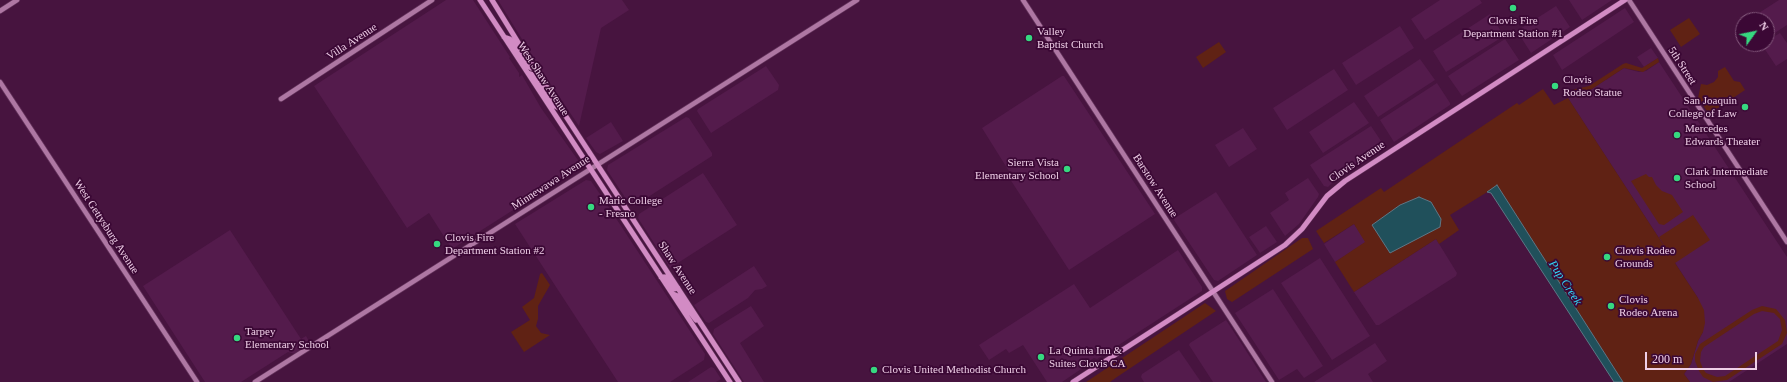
<!DOCTYPE html>
<style>
body{margin:0}
#map{position:relative;width:1787px;height:382px;overflow:hidden;background:#47143f;font-family:Georgia,serif}
canvas{display:block}
.north{position:absolute;left:1735px;top:12px;width:40px;height:40px;box-sizing:border-box;background:#3b0835;border:1px solid #83587c;border-radius:50%;rotate:57deg;font-size:11px;font-weight:700;line-height:16px;text-align:center;color:#efcfe7}
.north::after{content:'';display:block;margin:auto;width:14px;height:18px;background:#36d880;clip-path:polygon(50% 0,100% 100%,50% 72%,0 100%)}
.scale{position:absolute;left:1645px;top:352px;width:112px;height:18px;box-sizing:border-box;border:2px solid #efcfe7;border-top:0;padding-left:5px;font-size:12px;line-height:14px;white-space:nowrap;color:#efcfe7;-webkit-text-stroke:3px #3b0835;paint-order:stroke}
</style>
<div id="map">
<canvas width="1787" height="382"></canvas>
<div class="north">N</div>
<div class="scale">200 m</div>
</div>
<script>
const g = document.querySelector('canvas').getContext('2d');
g.lineJoin = 'round';
function fillPath(path, color) { g.fillStyle = color; g.fill(path, 'evenodd'); }
const poly = rows => new Path2D(rows.map(r => 'M' + r).join(''));
function trace(path, color, width, dash) { g.strokeStyle = color; g.lineWidth = width; g.lineCap = dash ? 'butt' : 'round'; g.setLineDash(dash || []); g.stroke(path); }
function label(font, color, halo, rows, align = 'center') {
  g.font = font + ' Georgia,serif'; g.lineWidth = 3.5; g.setLineDash([]); g.textBaseline = 'middle'; g.strokeStyle = halo; g.fillStyle = color; for (const [text, x, y, turn = 0] of rows) {
    g.save(); g.translate(x, y); g.rotate((+turn || 0) * Math.PI / 180); g.textAlign = isNaN(turn) ? turn : align; if (halo) g.strokeText(text, 0, 0); g.fillText(text, 0, 0); g.restore();
  }
}
fillPath(poly([
 [446,0,473,0,510,57,509,58,519,73,519,77,522,75,541,108,580,163,579,168,452,249,429,213,407,228,314,86],
 [498,0,622,0,629,10,601,28,579,126,539,67],
 [1440,0,1480,0,1482,3,1425,40,1411,19],
 [1569,0,1612,0,1582,20],
 [1779,0,1787,0,1787,25,1767,38,1767,20,1748,20],
 [1556,6,1570,27,1531,53,1517,31],
 [1625,8,1634,22,1562,70,1553,55],
 [1490,14,1504,36,1446,72,1433,51],
 [1400,26,1414,48,1356,85,1342,63],
 [1780,33,1787,43,1787,59,1776,66,1762,45,1767,44,1767,41],
 [1505,39,1519,60,1462,96,1448,76],
 [1651,48,1658,58,1644,67,1637,57],
 [1420,59,1435,80,1378,117,1364,96],
 [1659,62,1787,257,1787,344,1729,382,1690,382,1684,374,1691,364,1698,341,1703,332,1698,298,1568,98,1574,94,1578,98,1624,68,1639,72,1646,71],
 [766,66,779,85,778,90,711,133,697,111,698,109],
 [1334,69,1348,90,1287,130,1273,108],
 [1062,76,1064,76,1155,214,1069,270,1008,176,1009,171,1007,168,982,128],
 [1437,83,1450,103,1450,105,1394,142,1380,120],
 [1354,102,1369,123,1323,153,1309,132],
 [686,117,689,118,712,153,712,156,634,206,630,205,607,170,608,165],
 [611,122,623,141,600,154,596,152,586,138],
 [1371,126,1385,147,1336,179,1328,187,1324,186,1310,165],
 [1243,128,1257,149,1229,167,1215,145],
 [703,173,737,225,670,268,638,218,639,214],
 [1308,178,1319,194,1318,197,1299,224,1285,236,1270,213,1289,200,1285,193],
 [586,180,591,181,602,197,705,354,704,360,670,382,618,382,515,224],
 [1216,192,1257,255,1218,281,1214,280,1174,220,1175,218],
 [1354,224,1366,242,1335,262,1324,244],
 [1266,226,1277,242,1260,253,1249,237],
 [230,230,301,339,306,336,310,343,295,354,288,352,241,382,205,382,143,286],
 [1436,239,1457,273,1456,276,1379,325,1376,325,1354,292],
 [1178,250,1202,287,1202,291,1097,359,1094,358,1087,362,1087,365,1062,382,1047,382,1023,345,1009,353,1006,349,989,360,979,345,1074,284,1090,308],
 [1320,258,1370,336,1332,360,1281,283],
 [754,266,767,286,762,289,755,290,748,298,709,323,706,322,694,305],
 [1273,289,1323,366,1304,378,1297,369,1279,380,1235,313],
 [751,306,764,326,740,343,764,382,744,382,713,334,714,329],
 [1226,320,1243,346,1266,382,1213,382,1189,345,1190,343],
 [1375,343,1387,361,1368,374,1373,382,1314,382],
 [1179,350,1201,382,1144,382,1141,377,1142,374],
 [711,367,714,368,721,379,716,382,688,382]
]), '#541b4c');
fillPath(poly([
 [1689,18,1700,34,1681,47,1670,30],
 [1219,42,1226,52,1203,68,1196,57],
 [1658,58,1659,62,1643,72,1624,68,1578,98,1571,90,1589,86,1623,64,1626,63,1642,68],
 [1725,67,1734,81,1740,82,1745,90,1709,114,1698,98,1701,84,1707,85,1714,82,1718,77,1718,71],
 [1543,89,1554,105,1568,98,1670,255,1659,237,1693,215,1710,240,1675,263,1698,298,1704,310,1705,323,1703,332,1698,341,1691,364,1684,374,1690,382,1623,382,1497,186,1450,215,1459,230,1439,244,1436,239,1354,292,1335,262,1365,242,1354,224,1324,243,1316,231,1381,188,1384,192,1517,103,1519,105],
 [1646,174,1649,177,1652,177,1656,185,1662,191,1672,195,1683,212,1664,225,1659,224,1631,181],
 [1302,238,1308,238,1313,249,1232,302,1227,299,1225,291],
 [542,273,550,285,538,306,538,319,536,326,541,333,550,335,524,352,511,332,530,320,522,307,534,298,540,274],
 [1205,303,1216,311,1117,377,1110,382,1086,382],
 [1762,306,1776,309,1785,320,1787,333,1782,344,1727,380,1713,382,1703,377,1699,371,1695,361,1695,354,1700,344,1752,310],
 [1762,311,1774,313,1780,319,1782,330,1778,341,1725,376,1717,377,1706,373,1703,369,1700,361,1701,352,1704,347,1754,314]
]), '#602214');
const water = poly([
 [1497,185,1623,382,1614,382,1491,193,1487,192,1497,185],
 [1419,197,1431,202,1441,219,1440,227,1390,253,1372,225,1400,205,1419,197]
]);
fillPath(water, '#20505b');
trace(water, '#5e7685', 1);
const secondary = poly([
 [1023,0,1272,382],
 [1629,0,1787,242],
 [0,11,17,0],
 [0,82,197,382],
 [281,99,432,0],
 [255,382,857,0]
]);
const primary = poly([
 [480,0,730,382],
 [492,0,524,52,739,382],
 [504,37,510,39,528,66,531,68,533,66],
 [528,73,534,75,555,106,561,109],
 [661,277,666,277,674,289,678,288],
 [673,294,678,296,696,320],
 [1073,382,1285,245,1302,229,1327,196,1345,181,1625,0]
]);
trace(secondary, '#62325a', 6);
trace(primary, '#62325a', 6);
trace(secondary, '#ae77a3', 4.5);
trace(primary, '#d28bc4', 5);
for (const [x, y, r, color] of [
 [1513,8,4,"#36d880"],
 [1029,38,4,"#36d880"],
 [1555,86,4,"#36d880"],
 [1745,107,4,"#36d880"],
 [1677,135,4,"#36d880"],
 [1067,169,4,"#36d880"],
 [1677,178,4,"#36d880"],
 [591,207,4,"#36d880"],
 [437,244,4,"#36d880"],
 [1607,257,4,"#36d880"],
 [1611,306,4,"#36d880"],
 [237,338,4,"#36d880"],
 [1041,357,4,"#36d880"],
 [874,370,4,"#36d880"]
]) { const dot = new Path2D(); dot.arc(x, y, r, 0, 2 * Math.PI); g.fillStyle = color; g.fill(dot); trace(dot, '#3b0835', 1.5); }
label('11px', '#efcfe7', '#3b0835', [
 ["Clovis Fire",1513,21,"center"],
 ["Department Station #1",1513,34,"center"],
 ["Valley",1037,32],
 ["Baptist Church",1037,45],
 ["Clovis",1563,80],
 ["Rodeo Statue",1563,93],
 ["San Joaquin",1737,101,"right"],
 ["College of Law",1737,114,"right"],
 ["Mercedes",1685,129],
 ["Edwards Theater",1685,142],
 ["Sierra Vista",1059,163,"right"],
 ["Elementary School",1059,176,"right"],
 ["Clark Intermediate",1685,172],
 ["School",1685,185],
 ["Maric College",599,201],
 ["- Fresno",599,214],
 ["Clovis Fire",445,238],
 ["Department Station #2",445,251],
 ["Clovis Rodeo",1615,251],
 ["Grounds",1615,264],
 ["Clovis",1619,300],
 ["Rodeo Arena",1619,313],
 ["Tarpey",245,332],
 ["Elementary School",245,345],
 ["La Quinta Inn &",1049,351],
 ["Suites Clovis CA",1049,364],
 ["Clovis United Methodist Church",882,370]
], 'left');
label('11px', '#efcfe7', '#3b0835', [
 ["Villa Avenue",352,42,-33],
 ["5th Street",1682,66,57],
 ["West Shaw Avenue",543,79,57],
 ["Clovis Avenue",1357,162,-34],
 ["Minnewawa Avenue",551,183,-33],
 ["Barstow Avenue",1155,186,57],
 ["West Gettysburg Avenue",106,227,57],
 ["Shaw Avenue",677,268,57]
]);
label('italic 12px', '#32d4f3', '#3b0835', [
 ["Pup Creek",1565,283,57]
]);
</script>
